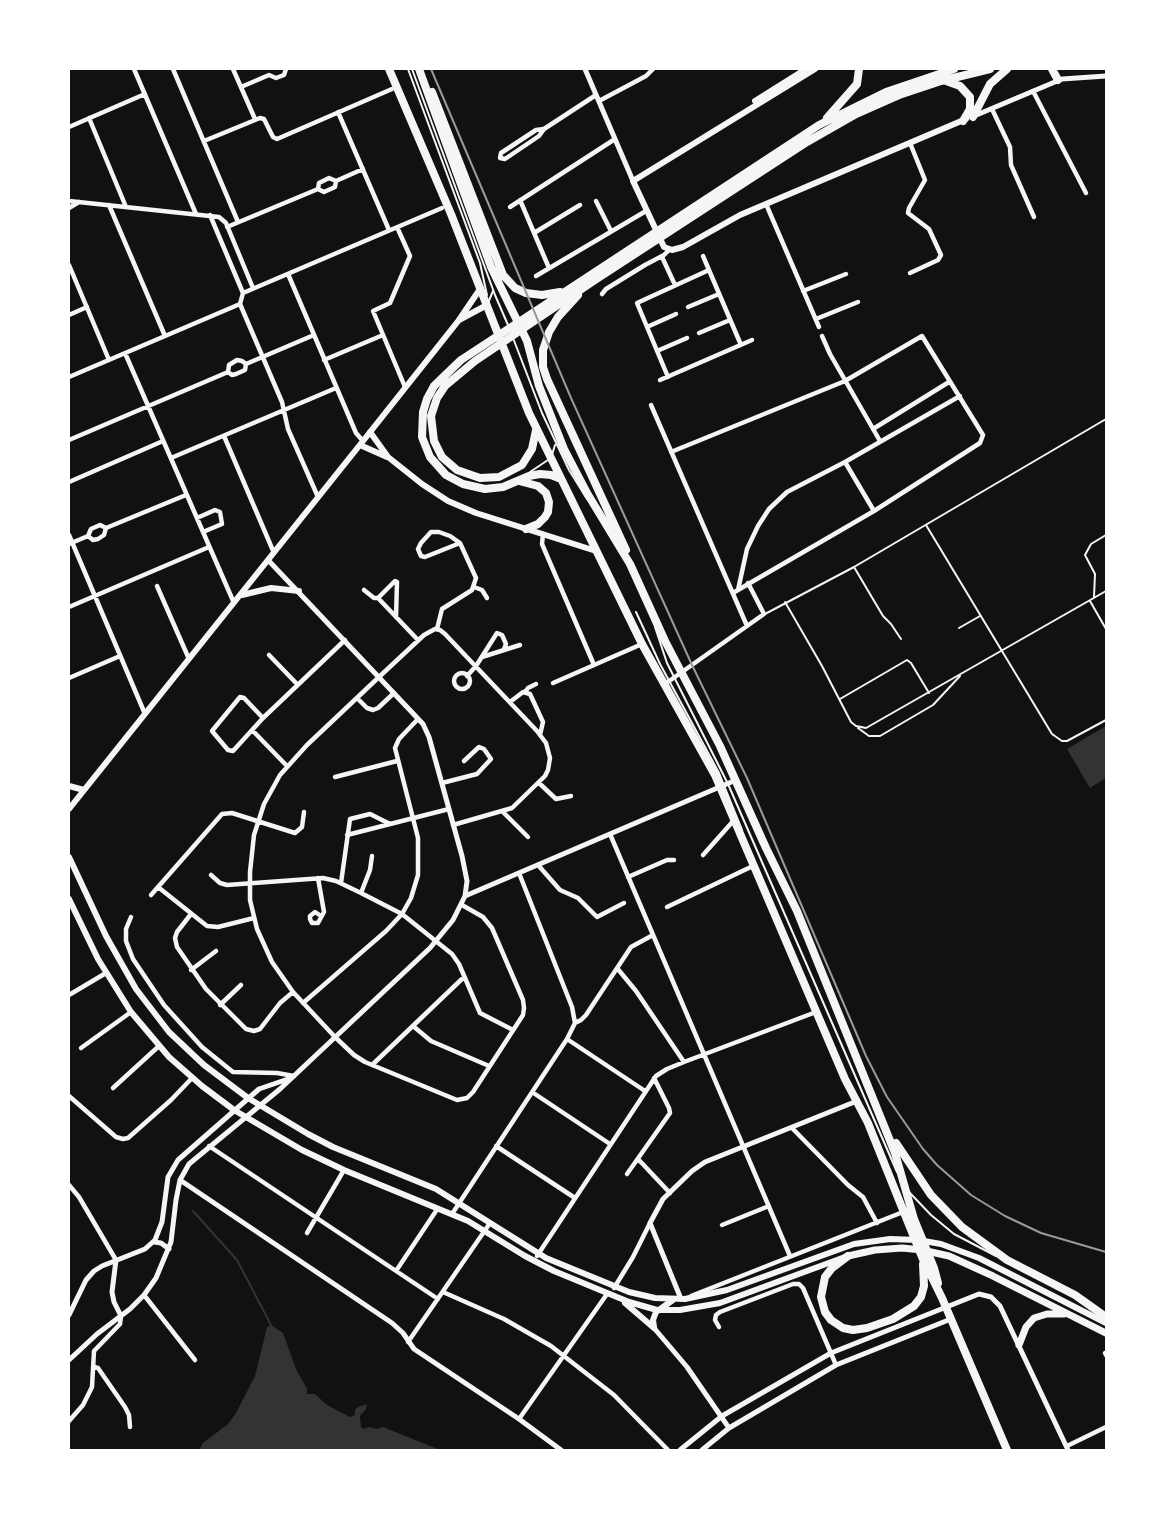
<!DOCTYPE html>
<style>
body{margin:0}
#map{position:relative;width:1175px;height:1519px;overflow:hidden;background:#111;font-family:"Open Sans",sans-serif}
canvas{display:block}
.frame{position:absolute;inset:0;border:70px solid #fff;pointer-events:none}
</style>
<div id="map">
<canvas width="1175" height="1519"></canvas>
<div class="frame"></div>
</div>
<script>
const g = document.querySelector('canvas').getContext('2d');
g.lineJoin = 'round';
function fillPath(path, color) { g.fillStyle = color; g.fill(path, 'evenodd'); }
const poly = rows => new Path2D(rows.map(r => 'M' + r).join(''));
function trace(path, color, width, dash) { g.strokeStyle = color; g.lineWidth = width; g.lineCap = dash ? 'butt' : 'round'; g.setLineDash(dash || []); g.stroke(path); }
fillPath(poly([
 [1106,726,1106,778,1090,788,1067,749],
 [271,1325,283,1333,296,1369,307,1389,307,1394,315,1394,327,1405,350,1417,355,1415,355,1410,358,1407,367,1404,366,1409,360,1416,361,1427,363,1429,369,1427,377,1429,383,1427,440,1450,199,1450,203,1443,228,1424,236,1413,255,1376,267,1327]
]), '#333');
trace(poly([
 [193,1211,237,1260,271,1325]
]), '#333', 2);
trace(poly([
 [408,69,480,263,487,295],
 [412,69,495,295,508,325],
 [488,303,493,291],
 [513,338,542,413,569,470,587,499],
 [530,472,551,458,555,445],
 [926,525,1052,734,1062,741,1067,741,1106,720],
 [854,567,883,616,891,624,901,639],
 [1094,597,1095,574,1085,555,1091,544,1106,535],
 [1090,601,1106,629],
 [785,602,822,666,851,722,856,726,866,728,1106,591],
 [636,612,660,664,719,773,742,830],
 [765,614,854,567,1106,419],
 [655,627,667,663,728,784,897,1172],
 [959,628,980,616],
 [840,699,907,660,911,663,929,693],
 [858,728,869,736,880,736,933,705,960,676],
 [909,1192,931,1215,954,1234,996,1256]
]), '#f5f5f5', 2);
trace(poly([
 [134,69,196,214],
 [173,69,238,222],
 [233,69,255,119],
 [241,87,269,75,276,78,284,75,286,69],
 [1033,91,1086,193],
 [599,101,646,76,653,69],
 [992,109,1010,147,1011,165,1034,217],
 [338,112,389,230],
 [89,118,126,207],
 [69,127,145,94],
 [204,141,260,118,264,119,273,137,277,139,392,89],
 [500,158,501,153,536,130,544,129,596,95],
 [500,158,505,159,539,136,544,129],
 [318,189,324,192,335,187,336,181],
 [520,200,549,268],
 [69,201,219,217,226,223,253,288],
 [596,201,611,231],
 [766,204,819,327],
 [109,205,165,336],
 [510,207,615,139],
 [69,208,79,202],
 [210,215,243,293],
 [227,227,318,189,319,183,329,178,336,181,363,169],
 [397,227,410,256,390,303,373,311,405,387],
 [534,233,580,205],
 [703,256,741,345],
 [662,257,675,285],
 [69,265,109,360],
 [910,273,938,260,941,255,929,229,908,213,909,208,925,180,910,143],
 [288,274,356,433,363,441],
 [536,276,646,211],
 [803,291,846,274],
 [243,293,240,304,282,402,288,429,318,497],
 [243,293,442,208],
 [602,294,606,289,645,265,664,255,670,249],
 [688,307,719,294],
 [69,315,87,307],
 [816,319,858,302],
 [647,327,676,314],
 [699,333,730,320],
 [822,336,830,354,880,441],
 [657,351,687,338],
 [125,353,234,603],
 [324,360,383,335],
 [228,372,229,365,237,360,242,361,246,364],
 [69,377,240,304],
 [668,377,637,303,709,270],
 [660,380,752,340],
 [651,405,747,626],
 [873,429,949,382],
 [224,436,274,553],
 [69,440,228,372,232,375,236,374,245,370,246,364,314,335],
 [671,452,845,381,922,336,983,435,980,443,874,511,738,590],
 [171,458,336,388],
 [845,462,874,511],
 [69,482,163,441],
 [197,518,215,510,220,512,222,524,203,532],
 [543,534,542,544,594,665],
 [69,535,145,714],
 [88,536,93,540,98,539,104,535,106,528],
 [69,544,88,536,91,529,100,525,106,528,186,495],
 [157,586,189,659],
 [474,587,482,590,487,598],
 [364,590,374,598,378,598,418,640],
 [733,593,738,590,747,549,758,526,769,509,787,492,845,462,960,396],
 [378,598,395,581,397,582,396,617],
 [69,607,209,547],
 [437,629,442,609,472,590,476,578,460,543,450,536,439,532,431,532,421,543,418,549,421,556,425,557,460,543],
 [269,655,297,684],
 [482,657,520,645],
 '454 681a8 8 0 1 1 16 0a8 8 0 1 1-16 0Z',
 [467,676,476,666,497,633,502,635,506,644,504,649],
 [69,678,120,656],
 [553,683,642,644],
 [665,684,764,614,748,583],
 [525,692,528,688,536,684],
 [357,698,367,708,373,710,378,708,394,693],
 [510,702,523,692,530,694,543,722,540,735],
 [263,718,244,698,240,697,212,731,228,750,233,751,263,718,345,640],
 [252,730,287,766],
 [335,777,397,761],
 [442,783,477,774,491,759,484,749,479,747,464,761],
 [539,783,556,799,571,796],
 [503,812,528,837],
 [453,825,512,808,545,776,548,770,550,758,546,743,537,731,445,634,440,630,435,629,424,635,379,677,307,745,280,775,264,804,254,835,250,872,250,900,257,929,272,962,293,992,335,1037,354,1055,365,1062,457,1100,467,1098,473,1092,523,1015,524,1008,523,1000,492,928,483,917,462,905],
 [610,834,790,1256],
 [347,835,449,809],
 [703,855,735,819],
 [538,865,560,890,578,898,597,917,624,903],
 [211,875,220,883,227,885,323,878,336,881,361,893,402,914,452,954,459,964,480,1013,513,1030],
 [628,877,667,860,674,860],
 [318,878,324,912,318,923,312,923,310,919,310,916,315,912,321,916],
 [341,883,350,819,370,814,390,824],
 [158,887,207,926,218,927,254,918],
 [361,893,370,870,372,856],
 [151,895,222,814,232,813,295,833,302,827,304,812],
 [667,907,755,865],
 [191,914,177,932,175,938,177,947,206,989,246,1029,254,1031,260,1029,280,1003,293,992],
 [131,917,126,929,126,941,133,959,164,1005,202,1047,233,1072,277,1073,294,1076],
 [617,968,636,991,684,1062],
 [191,970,216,951],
 [69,995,106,973],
 [303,1003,386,931,402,914,411,898,418,875,418,838,395,748,399,739,418,719],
 [220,1005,241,985],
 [575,1023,581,1020,586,1015,631,947,653,935],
 [413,1026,431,1041,489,1066],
 [567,1039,645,1091],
 [81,1048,131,1012],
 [372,1065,464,977],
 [113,1088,159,1046],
 [532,1092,610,1144],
 [69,1096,116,1137,123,1139,128,1138,171,1100,192,1078],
 [792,1128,848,1185,863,1197,877,1223],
 [209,1146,438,1299],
 [496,1146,575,1198],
 [638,1159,670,1193],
 [627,1174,670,1113,669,1108,654,1078],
 [69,1185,79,1197,116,1260],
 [452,1214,567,1039,575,1023,572,1007,519,873],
 [722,1225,769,1206],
 [307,1233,344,1170],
 [537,1256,656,1076,667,1069,684,1062,816,1012],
 [396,1271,438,1208],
 [614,1288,633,1257,650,1223],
 [443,1292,504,1319,551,1346,614,1395,668,1450],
 [144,1295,195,1360],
 [691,1296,903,1212],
 [719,1327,715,1320,716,1315,720,1312,793,1284,799,1284,803,1288,836,1365],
 [408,1342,490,1223],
 [1105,1353,1106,1355],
 [94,1367,98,1368,125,1407,129,1415,130,1427],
 [519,1419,607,1294],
 [69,1421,83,1405,92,1387,94,1351,120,1324,121,1316],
 [1067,1446,1106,1427]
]), '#f5f5f5', 4.5);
trace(poly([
 [585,69,633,181],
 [974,116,1062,79,1106,76],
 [465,896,736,780],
 [180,1180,392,1323,403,1333,414,1349,519,1419,561,1450],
 [154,1242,161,1243,169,1249],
 [116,1260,112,1292,114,1302,121,1316],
 [681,1299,650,1223,663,1199,692,1171,705,1162,857,1101],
 [69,1315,86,1280,94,1271,102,1266,145,1249,155,1240,162,1222,168,1177,178,1160,259,1089,288,1079],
 [654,1328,687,1367,729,1428],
 [69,1360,97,1334,130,1309,144,1295,156,1278,171,1242,176,1200,180,1180,189,1164,280,1089,430,948,453,920,465,896,467,881,462,856,429,737,423,724,268,560],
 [680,1450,722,1416,831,1353,979,1294,991,1297,1000,1306,1068,1450],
 [702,1450,729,1428,836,1365,951,1319]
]), '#f5f5f5', 5);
trace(poly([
 [815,69,633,181,664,247,672,250,683,247,740,215,966,119],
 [755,101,806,69],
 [459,320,487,305],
 [370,432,388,457,422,484,448,501,476,513,596,551],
 [360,445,387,457],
 [242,595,271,588,299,591],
 [69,786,84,790],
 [69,809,363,441,459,320,480,289],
 [69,857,106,936,136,989,169,1032,204,1065,248,1098,308,1134,333,1147,436,1189,546,1258,629,1292,655,1298,685,1299,727,1290,854,1244,890,1239,918,1240,941,1244,979,1258,1106,1323],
 [69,899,98,959,131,1012,169,1057,202,1086,234,1110,302,1150,344,1170,468,1221,525,1256,554,1271,629,1302,657,1310,680,1310,720,1303,845,1257],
 [625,1303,654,1328],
 [654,1327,653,1320,656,1312,673,1300]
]), '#f5f5f5', 6);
trace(poly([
 [848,1256,875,1250,902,1248,922,1250,949,1256,993,1276,1106,1333],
 [1019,1345,1026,1327,1034,1318,1047,1314,1064,1314]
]), '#f5f5f5', 7);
trace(poly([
 [389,69,451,214,529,413,642,644,715,775,845,1079,868,1123,922,1257,942,1298,1007,1450],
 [419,69,491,267,527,341,539,386,564,449,587,493,630,564,665,641,720,746,766,848,797,911,895,1153,914,1219,934,1268,938,1283],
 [1052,69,1058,80],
 [946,81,960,86,970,97,970,109,963,121],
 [432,92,503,275,515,288,526,293,542,295,560,292],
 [973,117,990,84,1007,69],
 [827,118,857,84,859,69],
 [578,295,558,317,549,332,543,350,543,367,547,379,626,550],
 [536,430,532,449,522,465,499,477,480,478,457,470,442,457,434,441,431,416,437,398,445,386,475,361,595,280,807,142,856,114,899,95,941,81,990,69],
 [561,479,551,475,540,474,529,476,503,487,485,489,463,484,446,475,430,457,422,437,423,412,427,399,434,386,461,360,819,125,886,92,954,69],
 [519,481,538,486,546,493,549,502,548,512,545,517,538,524,526,529],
 [896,1143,931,1195,962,1227,1007,1260,1075,1295,1106,1317],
 [848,1256,832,1268,825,1277,821,1297,825,1312,831,1320,843,1328,853,1330,867,1328,893,1319,914,1306,921,1297,924,1286,923,1264]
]), '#f5f5f5', 8);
trace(poly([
 [431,69,571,398,692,665,747,778,866,1056,887,1097,923,1149,937,1165,971,1195,1005,1216,1041,1233,1106,1252]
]), '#9a9a9a', 2);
</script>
